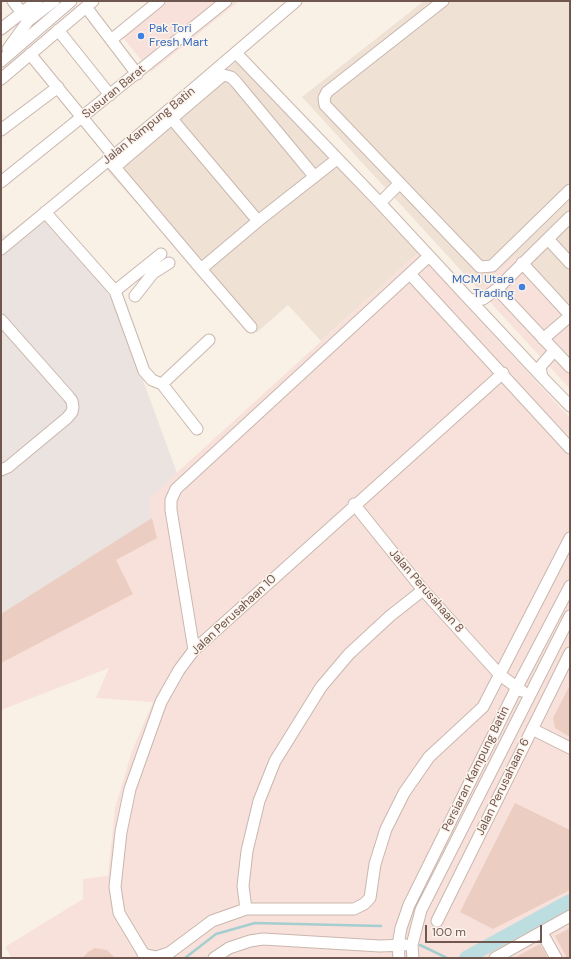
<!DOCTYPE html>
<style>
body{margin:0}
#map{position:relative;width:571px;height:959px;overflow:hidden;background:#f9f0e6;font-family:"DM Sans",sans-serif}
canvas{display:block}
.frame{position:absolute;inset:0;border:2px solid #6f564e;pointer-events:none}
.scale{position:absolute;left:425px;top:925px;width:117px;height:18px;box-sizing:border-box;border:2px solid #6f564e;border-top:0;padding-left:5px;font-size:12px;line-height:14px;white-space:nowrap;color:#6f564e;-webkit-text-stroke:3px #fcf4ec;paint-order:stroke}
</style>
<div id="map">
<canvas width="571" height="959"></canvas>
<div class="frame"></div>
<div class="scale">100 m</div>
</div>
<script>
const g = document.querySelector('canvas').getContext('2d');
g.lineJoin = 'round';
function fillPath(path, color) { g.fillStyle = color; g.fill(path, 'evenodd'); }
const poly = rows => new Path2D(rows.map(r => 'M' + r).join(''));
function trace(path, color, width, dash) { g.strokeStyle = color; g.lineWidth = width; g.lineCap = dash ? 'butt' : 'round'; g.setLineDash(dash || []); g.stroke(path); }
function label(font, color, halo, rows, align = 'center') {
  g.font = font + ' "DM Sans",sans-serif'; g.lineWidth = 3; g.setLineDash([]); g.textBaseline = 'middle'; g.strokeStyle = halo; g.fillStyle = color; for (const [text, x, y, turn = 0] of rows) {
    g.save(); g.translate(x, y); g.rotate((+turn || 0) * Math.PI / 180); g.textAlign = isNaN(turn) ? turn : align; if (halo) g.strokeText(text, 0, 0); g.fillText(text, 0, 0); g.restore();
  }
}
fillPath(poly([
 [424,1,570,1,570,314,514,257,479,290,302,97],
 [237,61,418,253,321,341,288,305,256,333,104,167]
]), '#f0e1d5');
fillPath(poly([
 [161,1,239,1,151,72,120,34],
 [418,253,570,418,570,958,12,958,5,947,83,899,83,879,108,876,115,808,132,751,153,702,96,698,109,668,1,710,1,615,151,522,148,499],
 [514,256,570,314,570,389,479,290]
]), '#f8e1db');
fillPath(poly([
 [37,211,101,282,116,307,177,473,149,499,151,522,1,615,1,232,5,236]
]), '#eae3df');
trace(poly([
 [420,945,447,958],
 [185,958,216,934,255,923,381,926]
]), '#a5ced0', 2.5);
trace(poly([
 [466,958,570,901]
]), '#bddee0', 14);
fillPath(poly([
 [152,518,157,538,116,560,133,594,1,663,1,614],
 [570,685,570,737,555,728,553,718],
 [515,803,570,830,570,890,493,929,460,912],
 [570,928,570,958,567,958,555,936],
 [540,944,548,958,514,958],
 [95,948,107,950,115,958,83,958,88,952]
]), '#ebcdc1');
const minor = poly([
 [13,1,25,17],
 [443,1,327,92,324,98,325,105,480,267,492,266,570,190],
 [86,7,137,74],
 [1,29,37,1],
 [58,30,110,95],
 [111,40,159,1],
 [8,49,28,21,54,1],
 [236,53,380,203,470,300,483,299,497,289,570,217],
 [30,54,113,155],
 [1,61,71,1],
 [1,79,93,1],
 [167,116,172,119,258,221],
 [1,130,58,87],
 [108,159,201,269,258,221,337,159],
 [115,167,223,75,231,77,236,82,314,176],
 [1,182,226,1],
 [380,203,399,184],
 [45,212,115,291,144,371,152,380,162,384,209,340],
 [548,239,570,263],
 [1,249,164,114,296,1],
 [522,263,570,315],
 [201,269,251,327],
 [410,274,570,448],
 [497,289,570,367],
 [115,291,161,254],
 [135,296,153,273,169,263],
 [470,300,542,377],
 [1,320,69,397,72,401,73,407,72,412,67,418,8,467,1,470],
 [543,339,570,316],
 [554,351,540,367,542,377,570,406],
 [162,384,197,429],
 [354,504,423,590,500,675,522,691],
 [194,650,171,510,171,500,176,489,428,257],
 [532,729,570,748],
 [246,909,243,886,247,851,259,801,275,761,321,687,349,654,390,616,423,590],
 [437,921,570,653],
 [542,933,556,958],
 [143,954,156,957,169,953,212,921,246,909,354,909,364,904,370,898,375,864,386,829,404,793,429,757,483,707,570,538],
 [146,958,119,913,115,887,121,832,130,789,161,702,179,670,194,650,503,373],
 [214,958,229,948,250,941,263,939,380,946,405,945],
 [399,958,398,945,401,928,409,905,516,689,570,586],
 [413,958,412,945,421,910,570,616],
 [495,958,570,916]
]);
trace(minor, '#c9b7ae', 13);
trace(minor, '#fff', 11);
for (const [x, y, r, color] of [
 [141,36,4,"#3f7fe0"],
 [522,287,4,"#3f7fe0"]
]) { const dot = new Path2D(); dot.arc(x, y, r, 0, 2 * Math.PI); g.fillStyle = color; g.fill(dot); trace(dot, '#fcf4ec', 1.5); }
label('12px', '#366cbe', '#fcf4ec', [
 ["Pak Tori",149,29],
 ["Fresh Mart",149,43],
 ["MCM Utara",514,280,"right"],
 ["Trading",514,294,"right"]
], 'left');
label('12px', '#6f564e', '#fcf4ec', [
 ["Susuran Barat",114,92,-39],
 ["Jalan Kampung Batin",149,126,-39],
 ["Jalan Perusahaan 8",426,591,49],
 ["Jalan Perusahaan 10",234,615,-43],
 ["Persiaran Kampung Batin",476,769,-64],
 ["Jalan Perusahaan 6",503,787,-64]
]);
</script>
